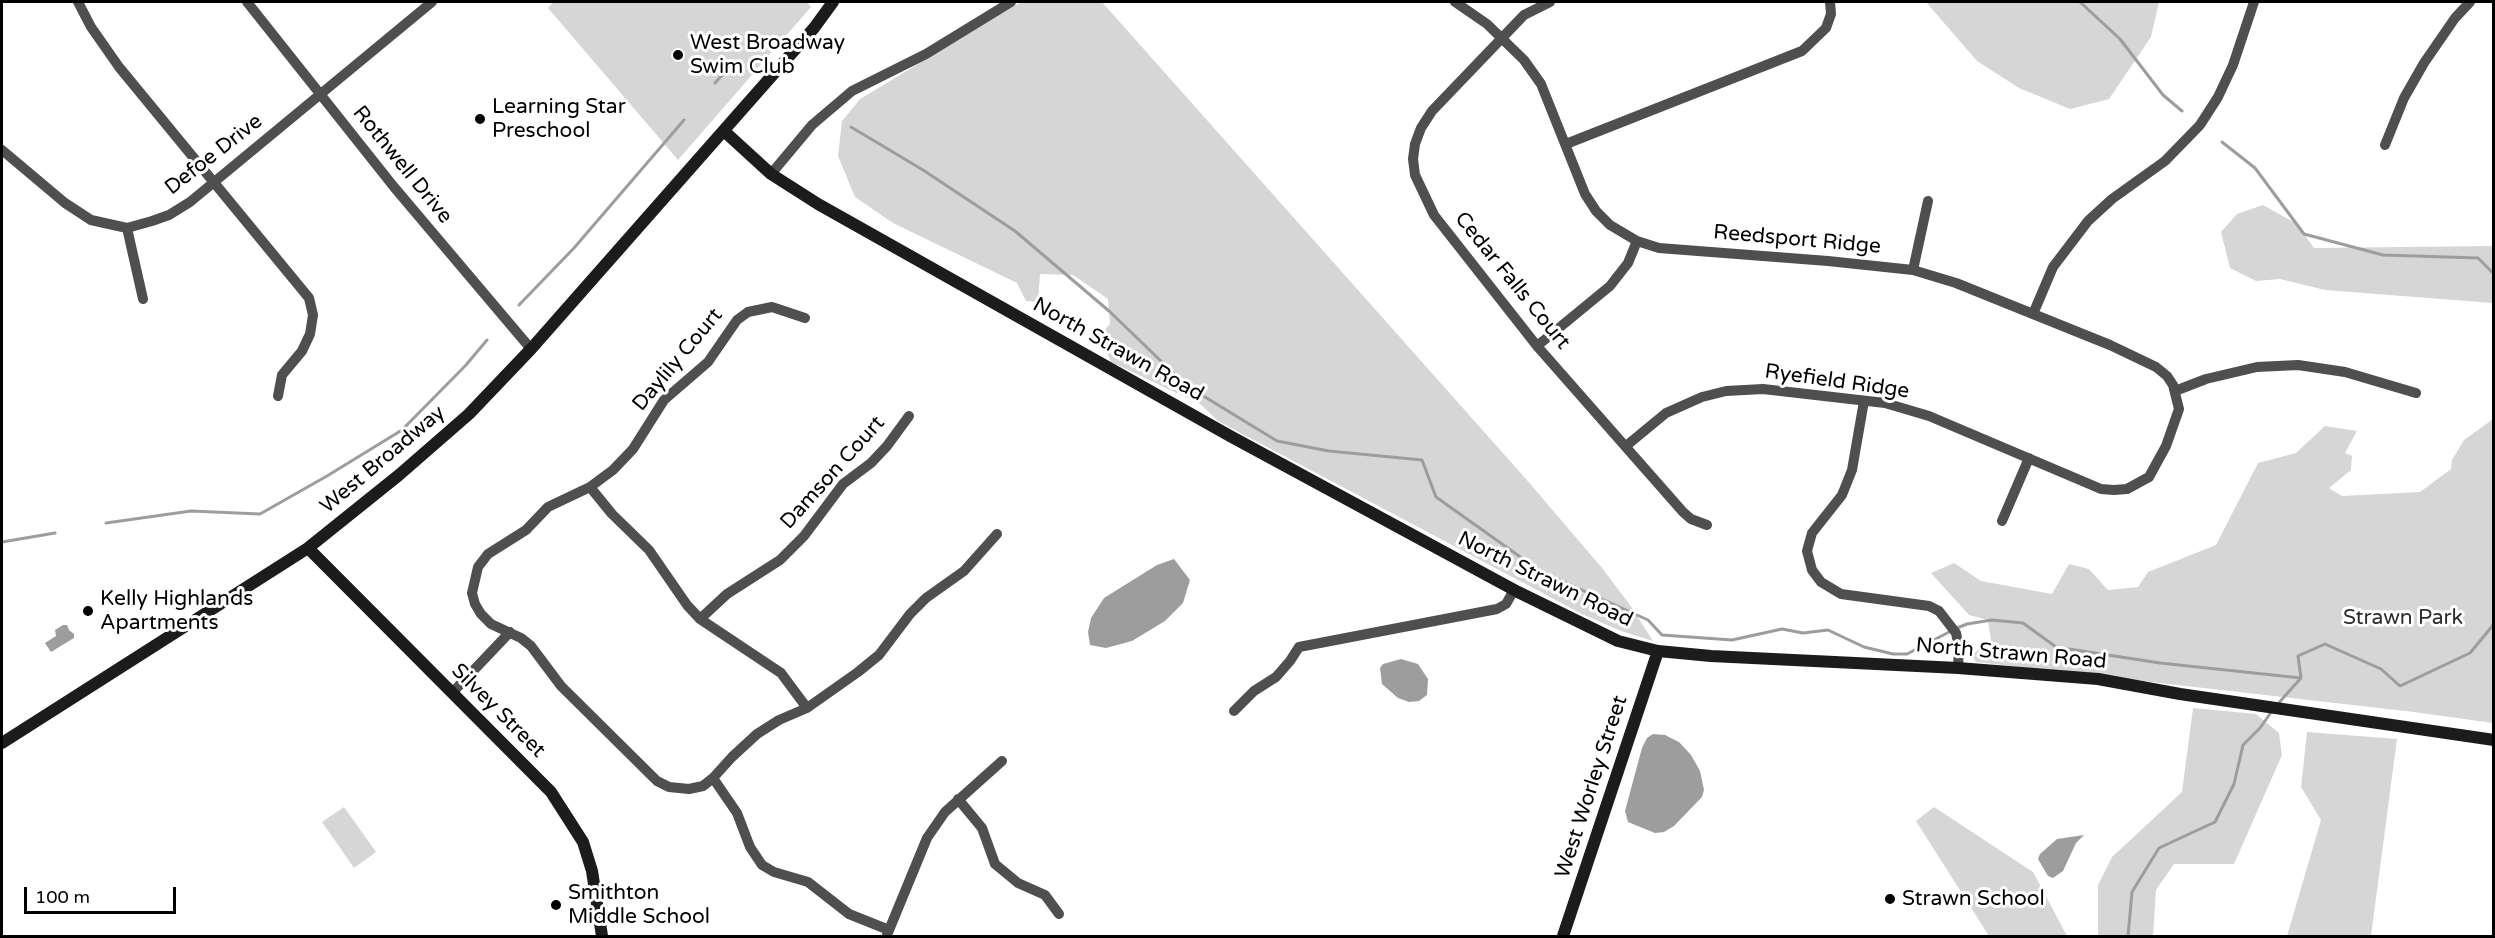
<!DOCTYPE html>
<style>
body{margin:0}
#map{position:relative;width:2495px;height:938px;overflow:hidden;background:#fff;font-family:"Varela Round",sans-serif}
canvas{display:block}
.frame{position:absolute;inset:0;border:3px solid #000;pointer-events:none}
.scale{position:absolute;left:24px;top:887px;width:152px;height:27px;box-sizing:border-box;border:3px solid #000;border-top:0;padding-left:8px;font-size:18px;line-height:21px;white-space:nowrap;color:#000;-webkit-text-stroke:4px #fff;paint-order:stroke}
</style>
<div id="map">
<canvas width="2495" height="938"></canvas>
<div class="frame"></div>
<div class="scale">100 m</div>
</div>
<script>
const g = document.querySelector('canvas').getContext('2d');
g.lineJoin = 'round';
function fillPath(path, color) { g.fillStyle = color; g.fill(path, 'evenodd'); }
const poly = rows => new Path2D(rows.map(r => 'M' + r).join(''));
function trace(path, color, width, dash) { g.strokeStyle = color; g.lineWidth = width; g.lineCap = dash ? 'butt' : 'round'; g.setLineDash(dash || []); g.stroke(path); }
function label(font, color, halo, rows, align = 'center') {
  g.font = font + ' "Varela Round",sans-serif'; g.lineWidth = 6; g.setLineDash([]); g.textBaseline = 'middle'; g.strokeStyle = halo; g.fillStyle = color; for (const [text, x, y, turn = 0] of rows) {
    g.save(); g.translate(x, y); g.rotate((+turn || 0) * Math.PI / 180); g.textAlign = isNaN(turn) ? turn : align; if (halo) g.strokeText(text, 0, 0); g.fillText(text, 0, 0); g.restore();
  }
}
fillPath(poly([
 [553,2,807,2,811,7,678,160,548,8],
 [1021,2,1102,2,1526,479,1602,568,1630,605,1653,641,1621,631,1582,614,1218,421,1200,404,1111,362,1100,335,1110,324,1108,299,1073,275,1040,274,1038,302,1026,301,1017,283,893,223,855,197,838,156,842,121,860,99],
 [1926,2,2159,2,2151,37,2109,99,2070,109,2019,88,1977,61],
 [2263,205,2297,224,2314,248,2493,246,2493,303,2325,290,2280,279,2256,281,2230,268,2221,232,2237,214],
 [2493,419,2493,723,2414,712,1976,662,1971,655,1991,641,1988,620,1969,615,1931,573,1954,563,1981,581,2052,594,2069,564,2089,569,2108,590,2138,587,2148,572,2216,545,2258,463,2296,453,2325,426,2357,431,2345,453,2352,456,2351,470,2329,488,2342,496,2420,492,2451,469,2452,460,2464,440],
 [2193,708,2256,714,2279,733,2282,755,2234,864,2174,864,2156,890,2153,936,2098,936,2098,885,2112,857,2182,792],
 [2307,732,2397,739,2371,936,2287,936,2321,820,2301,787],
 [344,807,376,852,354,868,322,822],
 [1934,807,2033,872,2067,936,1989,936,1916,821]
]), '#d6d6d6');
fillPath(poly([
 [1174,559,1190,580,1183,603,1165,621,1132,641,1106,648,1090,645,1088,632,1091,618,1104,598,1157,565],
 [63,625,67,625,69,630,74,634,74,638,51,652,45,643,56,636,55,630],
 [1401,659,1418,664,1428,679,1427,695,1419,701,1409,702,1398,698,1382,684,1380,668,1383,664],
 [1653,734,1665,735,1679,742,1691,755,1700,771,1704,790,1702,797,1674,826,1664,832,1655,833,1628,822,1625,811,1642,748,1647,738],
 [2084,835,2076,843,2063,871,2053,878,2048,876,2038,859,2040,854,2057,839]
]), '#9d9d9d');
trace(poly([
 [2080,2,2120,39,2163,95,2182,111],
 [715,83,734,62],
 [851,127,923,170,1015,231,1109,311,1187,386,1277,441,1329,451,1422,460,1436,497,1540,571,1648,620,1662,635,1732,640,1782,629,1803,633,1828,630,1864,647,1893,654,1907,654,1951,631],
 [2222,142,2255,168,2304,234,2383,255,2478,258,2494,274],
 [519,305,574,248,684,120],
 [106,523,191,511,260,514,327,476,402,430,466,365,487,340],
 [2,542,55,533],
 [1957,628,1967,624,1992,620,2023,623,2056,647,2160,663,2301,678],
 [2276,706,2301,678,2298,656,2325,644,2381,669,2400,686,2470,653,2494,624],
 [2128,936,2132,892,2159,848,2215,822,2234,784,2243,745,2260,728,2272,711]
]), '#9d9d9d', 3);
trace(poly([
 [78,2,91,27,119,67,309,298,313,315,310,334,302,351,282,375,278,396],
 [247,2,394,187,531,349],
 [1455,2,1487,24,1524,60,1541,84,1585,194,1596,211,1610,225,1637,241,1659,248,1828,261,1913,270,1956,283,2110,345,2156,367,2167,376,2173,385,2179,409,2166,446,2149,477,2127,489,2114,490,2101,489,1929,416,1885,403,1763,389,1726,391,1702,397,1666,413,1626,446],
 [1550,2,1524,15,1432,111,1421,128,1415,144,1413,159,1415,175,1434,215,1537,346,1683,512,1691,519,1707,525],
 [1566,144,1802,51,1826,28,1831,14,1830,2],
 [2385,145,2404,98,2424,63,2455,18,2470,2],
 [2,150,65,203,91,220,127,228,152,221,169,215,190,202,432,2],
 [771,174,812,125,852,91,926,54,1011,2],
 [127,228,143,299],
 [1913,270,1928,201],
 [2033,314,2053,267,2088,221,2112,199,2165,161,2200,125,2218,97,2233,65,2254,2],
 [805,318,772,307,748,312,737,320,708,362,664,400,633,449,613,470,590,487,548,507,526,530,488,554,478,567,472,593,475,604,481,614,491,624,521,638,531,646,561,686,657,781,669,787,689,789,703,786,713,778,732,757,757,734,779,720,807,708,858,672,879,655,910,614,926,598,964,571,997,534],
 [1537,346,1610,286,1628,263,1637,241],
 [2175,391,2206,379,2257,367,2298,365,2345,372,2416,393],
 [1864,401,1852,470,1842,495,1812,533,1807,551,1812,570,1821,582,1841,594,1929,606,1939,611,1956,633,1959,647,1958,668],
 [590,487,612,514,649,550,687,605,700,619,781,673,807,708],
 [2002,521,2029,458],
 [700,619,727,594,780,560,804,536,843,484,871,463,887,446,909,416],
 [452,693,510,632],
 [1234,711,1254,691,1276,677,1290,661,1299,647,1497,609,1506,604,1514,590],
 [713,778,737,813,750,847,762,865,774,872,808,882,849,914,889,930],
 [958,799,982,828,995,864,1018,883,1045,895,1059,914],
 [887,935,927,838,945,812,1002,761]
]), '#4f4f4f', 10);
trace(poly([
 [724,131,771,174,818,204,1230,436,1518,592,1618,641,1658,651,1711,656,1958,668,2098,679,2180,694,2494,740],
 [308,548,551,792,583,842,592,871,602,936],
 [2,743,308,548,399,475,469,414,531,349,814,28,833,2],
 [1563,936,1658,651]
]), '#1c1c1c', 12);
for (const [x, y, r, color] of [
 [678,55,6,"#000"],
 [480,119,6,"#000"],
 [88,611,6,"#000"],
 [1890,899,6,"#000"],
 [556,905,6,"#000"]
]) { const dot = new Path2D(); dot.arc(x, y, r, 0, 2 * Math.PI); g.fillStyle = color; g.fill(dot); trace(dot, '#fff', 2); }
label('21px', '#000', '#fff', [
 ["West Broadway",690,43],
 ["Swim Club",690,67],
 ["Learning Star",492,107],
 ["Preschool",492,131],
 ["Kelly Highlands",100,599],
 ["Apartments",100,623],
 ["Smithton",568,893],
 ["Middle School",568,917],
 ["Strawn School",1902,899]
], 'left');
label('21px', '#000', '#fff', [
 ["Defoe Drive",214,155,-38],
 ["Rothwell Drive",402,165,51],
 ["Reedsport Ridge",1797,240,5],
 ["Cedar Falls Court",1512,281,51],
 ["North Strawn Road",1118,350,29],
 ["Daylily Court",678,360,-50],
 ["Ryefield Ridge",1837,382,8],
 ["West Broadway",383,460,-40],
 ["Damson Court",833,473,-48],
 ["North Strawn Road",1545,580,26],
 ["North Strawn Road",2011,654,5],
 ["Silvey Street",498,711,45],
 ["West Worley Street",1592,787,-72]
]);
label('21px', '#2d2d2d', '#fff', [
 ["Strawn Park",2403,618]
]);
</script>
